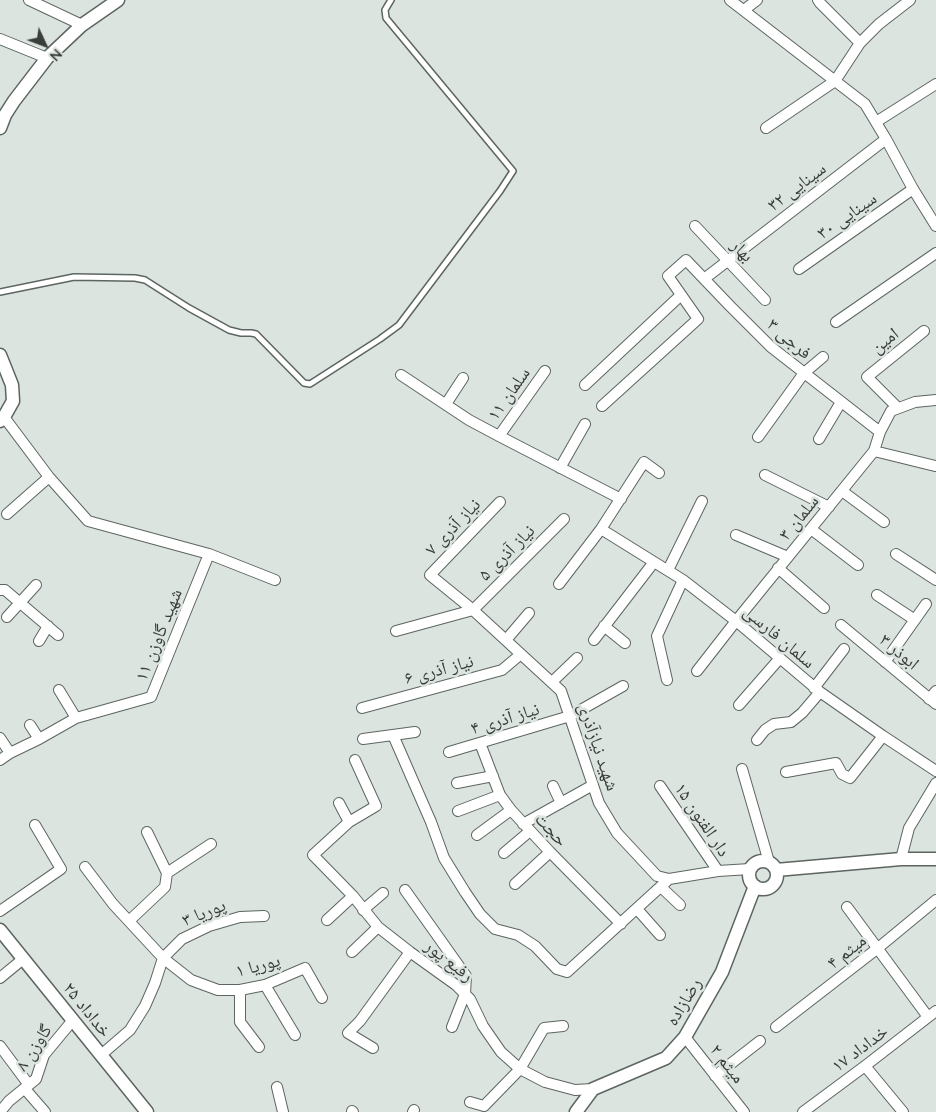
<!DOCTYPE html>
<meta charset="utf-8">
<style>
body{margin:0}
#map{position:relative;width:936px;height:1112px;overflow:hidden;background:#dbe4de;font-family:Quicksand,sans-serif}
canvas{display:block}
.north{position:absolute;left:20px;top:20px;width:50px;height:50px;-webkit-text-stroke:4px #dbe4de;paint-order:stroke;rotate:133deg;font-size:14px;font-weight:700;line-height:20px;text-align:center;color:#393d3b}
.north::after{content:'';display:block;margin:auto;width:18px;height:22px;background:#393d3b;clip-path:polygon(50% 0,100% 100%,50% 72%,0 100%)}
</style>
<div id="map">
<canvas width="936" height="1112"></canvas>
<div class="north">N</div>
</div>
<script>
const g = document.querySelector('canvas').getContext('2d');
g.lineJoin = 'round';
const poly = rows => new Path2D(rows.map(r => 'M' + r).join(''));
function trace(path, color, width, dash) { g.strokeStyle = color; g.lineWidth = width; g.lineCap = dash ? 'butt' : 'round'; g.setLineDash(dash || []); g.stroke(path); }
function label(font, color, halo, rows, align = 'center') {
  g.font = font + ' Quicksand,"Noto Naskh Arabic",sans-serif'; g.lineWidth = 5; g.setLineDash([]); g.textBaseline = 'middle'; g.strokeStyle = halo; g.fillStyle = color; for (const [text, x, y, turn = 0] of rows) {
    g.save(); g.translate(x, y); g.rotate((+turn || 0) * Math.PI / 180); g.textAlign = isNaN(turn) ? turn : align; if (halo) g.strokeText(text, 0, 0); g.fillText(text, 0, 0); g.restore();
  }
}
const service = poly([
 [0,292,74,277,135,278,145,280,189,308,229,330,241,333,251,333,256,334,304,383,310,384,380,339,399,325,500,191,513,171,386,18,385,10,391,0]
]);
const minor = poly([
 [29,0,82,25],
 [730,0,865,104,886,139,913,189,936,226],
 [818,0,820,3,860,43],
 [744,10,757,0],
 [0,39,47,58],
 [876,122,936,84],
 [766,128,835,81,860,43,879,24,910,0],
 [695,226,765,300],
 [799,269,913,189],
 [704,279,886,139],
 [836,322,936,253],
 [401,375,469,420,499,436,621,499],
 [585,385,681,295],
 [446,404,463,378],
 [602,406,698,319,668,276,686,260,730,306,771,347,880,432],
 [898,408,867,377,924,331],
 [4,417,49,477,88,521,209,554],
 [499,436,545,371],
 [758,437,804,373,823,357],
 [819,439,841,402],
 [874,451,935,466],
 [560,468,585,424],
 [765,475,829,507],
 [842,491,884,522],
 [500,502,430,575,473,610,561,691,599,803,617,833,657,876,669,879,718,871,750,869],
 [7,514,49,477],
 [601,529,683,580,736,621,820,692,883,736,936,771],
 [811,529,858,565],
 [736,535,788,557],
 [896,554,936,580],
 [778,568,824,608],
 [668,570,702,501],
 [559,584,601,529,644,462,659,473],
 [0,590,5,590,58,635],
 [877,595,915,620],
 [7,617,36,585],
 [841,625,936,704],
 [604,626,625,643],
 [396,631,473,610,564,519],
 [506,640,529,613],
 [594,640,654,562],
 [39,641,48,626],
 [885,662,926,604],
 [697,671,736,621,874,451,880,432,891,411,915,402,936,400],
 [667,680,657,636,683,580],
 [552,682,577,658],
 [814,688,844,649],
 [59,690,76,718],
 [929,699,936,691],
 [739,705,780,658],
 [362,708,502,670,521,654],
 [30,725,39,739],
 [393,735,431,822,444,858,465,892,480,914,495,929,518,935,535,946,557,969,567,972,669,879],
 [0,738,10,753],
 [363,739,415,732],
 [757,740,765,730,774,724,791,722,802,713,820,692],
 [480,743,500,795,511,810,550,852,621,924],
 [449,752,570,716,623,686],
 [0,760,10,753,39,739,76,718,151,697,209,554,275,580],
 [355,760,376,806,349,822,313,855,353,896,378,927,410,952,456,985,470,999,483,1026,501,1052,520,1069,545,1082,575,1090,593,1089],
 [742,769,769,862],
 [786,772,836,763,842,774,850,778,883,736],
 [457,783,493,776],
 [553,786,561,803],
 [660,786,718,871],
 [339,803,349,822],
 [458,811,500,795],
 [523,824,593,785],
 [477,835,511,810],
 [504,853,530,831],
 [901,859,909,828,936,783],
 [85,867,113,904,163,958,191,980,218,990,240,990,265,985,305,968,322,998],
 [167,873,211,844],
 [515,884,550,852],
 [661,887,680,905],
 [405,890,466,976,465,994,452,1027],
 [847,907,928,1017],
 [637,909,660,935],
 [363,910,383,893],
 [0,911,61,869,35,825],
 [327,920,353,896],
 [129,921,165,887,167,873,147,832],
 [352,952,378,927],
 [0,978,23,959],
 [265,985,295,1035],
 [240,990,240,1022,259,1047],
 [776,1027,878,948,936,900],
 [685,1037,744,1112],
 [0,1046,29,1085],
 [373,1048,348,1033,360,1021,410,952],
 [101,1055,130,1030,145,1006,155,983,163,958,182,939,209,926,240,917,264,916],
 [865,1066,903,1112],
 [715,1076,760,1041],
 [277,1087,283,1112],
 [25,1089,45,1112],
 [470,1102,484,1106,520,1069,544,1028,563,1026],
 [352,1111,353,1112],
 [0,1112,9,1101,36,1079,44,1055,73,1020],
 [413,1112,414,1110],
 [803,1112,865,1066,936,1011]
]);
const tertiary = poly([
 [0,128,5,115,14,101,47,58,82,25,118,0],
 [0,355,12,385,13,401,4,417,0,421],
 '749 875a14 14 0 1 1 28 0a14 14 0 1 1-28 0Z',
 [776,870,901,859,936,859],
 [0,930,147,1112],
 [576,1112,593,1089,666,1058,685,1037,722,972,755,886]
]);
trace(service, '#5d6560', 8);
trace(minor, '#5d6560', 12);
trace(tertiary, '#5d6560', 15);
trace(service, '#fff', 5);
trace(minor, '#fff', 10);
trace(tertiary, '#fff', 12);
label('18px', '#393d3b', '#dbe4de', [
 ["سینایی ۳۲",797,187,-37],
 ["سینایی ۳۰",847,216,-35],
 ["بهار",742,251,46],
 ["فرجی ۳",789,339,41],
 ["امین",885,341,-38],
 ["سلمان ۱۱",509,394,-55],
 ["سلمان ۳",799,518,-51],
 ["نیاز آذری ۷",453,527,-46],
 ["نیاز آذری ۵",507,553,-45],
 ["شهید گاوزن ۱۱",159,635,-68],
 ["سلمان فارسی",779,637,40],
 ["ابوذر ۳",899,652,40],
 ["نیاز آذری ۶",439,670,-15],
 ["نیاز آذری ۴",505,719,-17],
 ["شهید نیازآذری",598,747,71],
 ["دار الفنون ۱۵",702,820,56],
 ["حجت",551,830,47],
 ["پوریا ۳",204,913,-22],
 ["میثم ۴",847,952,-38],
 ["رفیع پور",449,961,38],
 ["پوریا ۱",258,966,-15],
 ["رضازاده",684,1002,-59],
 ["خداداد ۲۵",87,1010,51],
 ["گاوزن ۸",34,1048,-57],
 ["خداداد ۱۷",860,1049,-37],
 ["میثم ۲",727,1064,52]
]);
</script>
